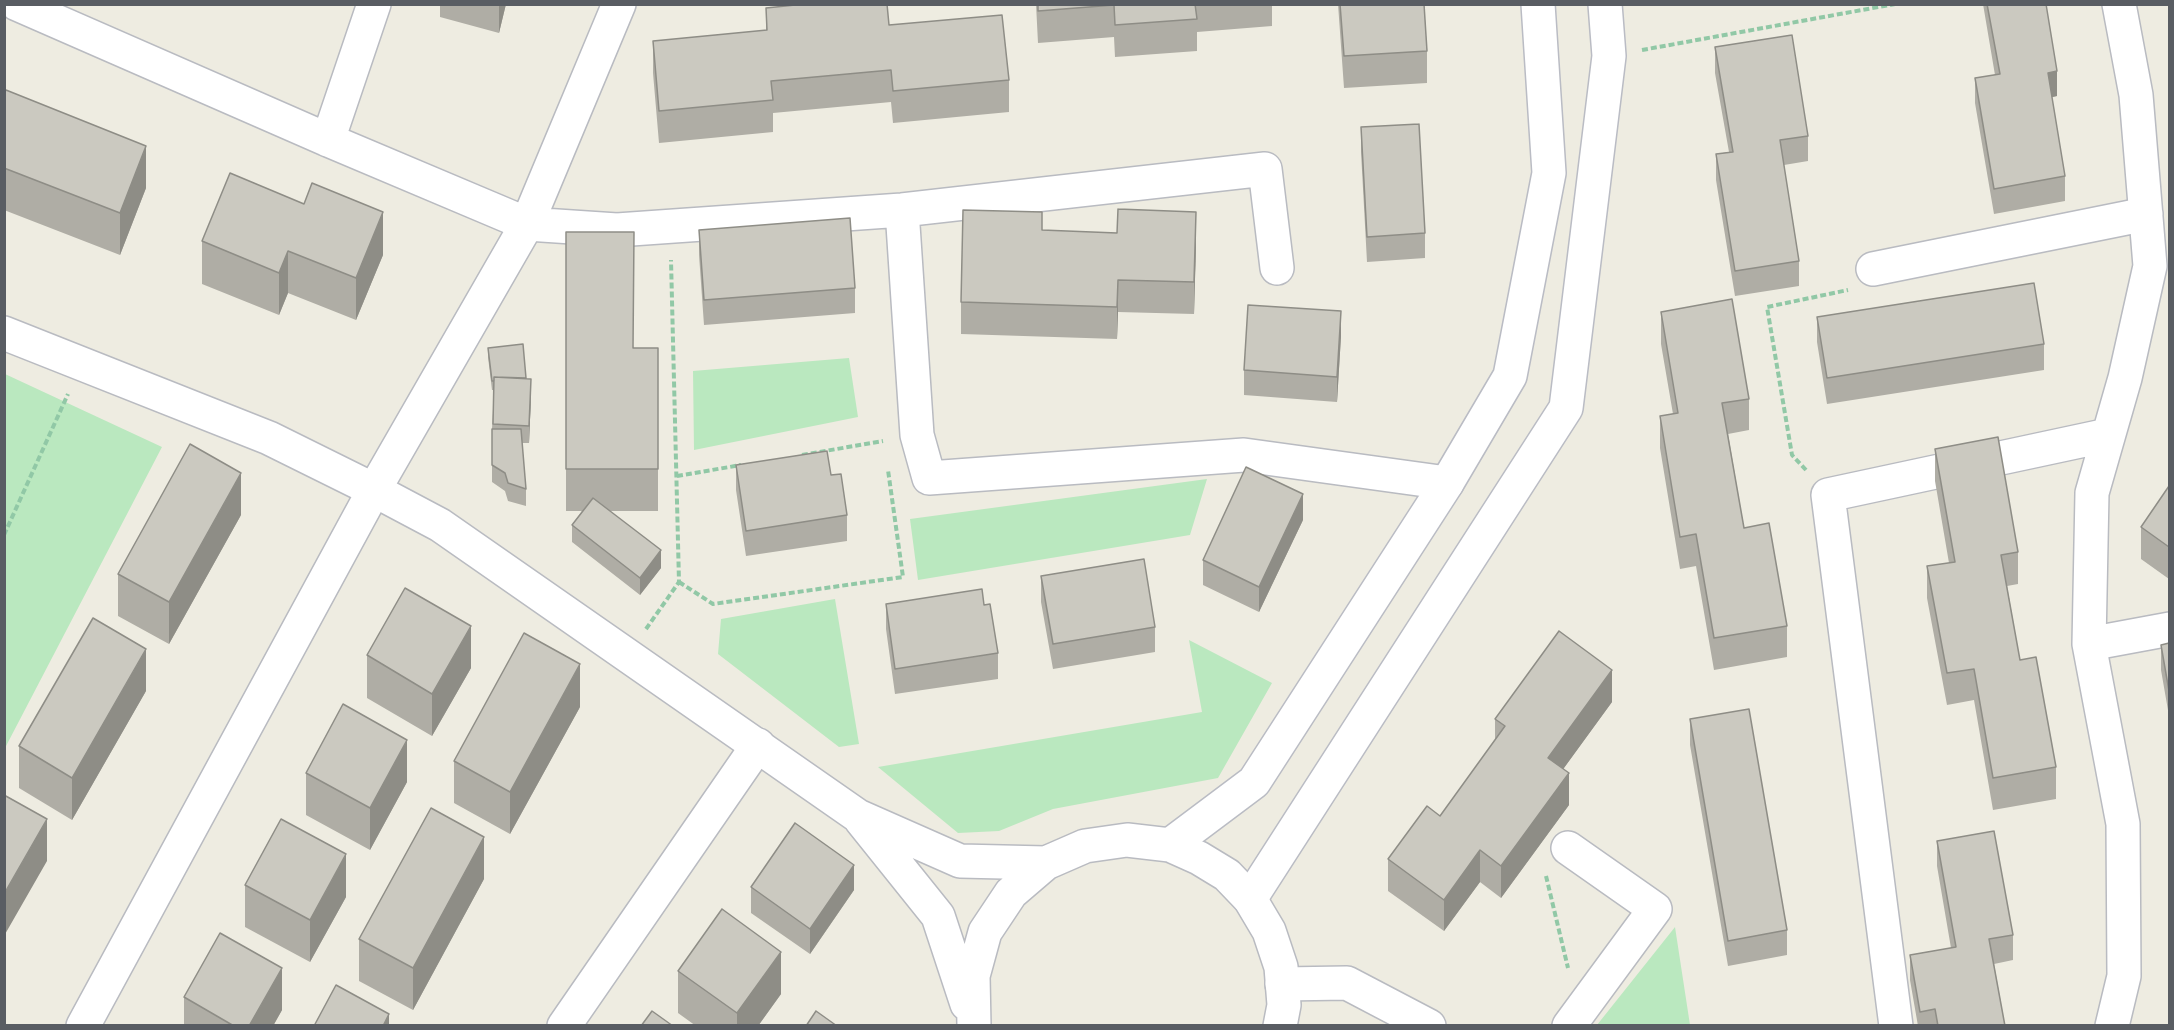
<!DOCTYPE html>
<style>
body{margin:0}
#map{position:relative;width:2174px;height:1030px;overflow:hidden;background:#eeece1;font-family:"DejaVu Sans",sans-serif}
canvas{display:block}
.frame{position:absolute;inset:0;border:6px solid #595d63;pointer-events:none}
</style>
<div id="map">
<canvas width="2174" height="1030"></canvas>
<div class="frame"></div>
</div>
<script>
const g = document.querySelector('canvas').getContext('2d');
g.lineJoin = 'round';
function fillPath(path, color) { g.fillStyle = color; g.fill(path, 'evenodd'); }
const poly = rows => new Path2D(rows.map(r => 'M' + r).join(''));
function trace(path, color, width, dash) { g.strokeStyle = color; g.lineWidth = width; g.lineCap = dash ? 'butt' : 'round'; g.setLineDash(dash || []); g.stroke(path); }
fillPath(poly([
 [849,358,858,417,694,450,693,371],
 [5,374,162,447,5,748],
 [1207,479,1190,535,918,580,910,519],
 [835,599,859,744,839,747,718,654,721,619],
 [1189,640,1272,683,1218,778,1053,809,999,831,958,833,878,767,1202,712],
 [1675,927,1690,1025,1597,1025]
]), '#bae8bf');
const minor = poly([
 [17,4,328,140,527,224,617,230,902,210,1265,169,1277,268],
 [328,140,374,4],
 [902,210,917,435,929,478,1244,455,1447,483],
 [1873,269,2146,214],
 [2089,644,2170,629],
 [1568,848,1655,909,1569,1026],
 [1282,984,1347,983,1429,1026],
 [83,1026,374,490,527,224,619,4],
 [564,1026,758,745],
 [1896,1026,1828,495,2108,435],
 [2112,1026,2124,976,2123,824,2089,644,2092,493,2125,378,2150,266,2136,95,2119,4]
]);
const tertiary = poly([
 [4,333,269,438,374,490,440,525,858,816,960,861,1046,863],
 [861,820,938,916,967,1004],
 [974,1026,973,976,985,932,1011,893,1046,863,1085,846,1127,840,1170,845,1199,858,1227,875,1250,899,1269,931,1281,967,1284,1005,1280,1026]
]);
const secondary = poly([
 [1170,845,1254,782,1447,483,1510,376,1549,173,1538,4],
 [1250,899,1566,408,1609,56,1605,4]
]);
trace(minor, '#b9bbc1', 36);
trace(tertiary, '#b9bbc1', 36);
trace(secondary, '#babcc4', 36);
trace(poly([
 [1642,50,1895,4],
 [802,455,883,441],
 [1806,470,1792,455,1767,307,1848,290],
 [677,476,741,465],
 [4,535,68,394],
 [679,582,713,604,903,577,888,470],
 [646,629,679,582,671,260],
 [1546,876,1568,968]
]), '#91c8a6', 4, [6, 3]);
trace(minor, '#fff', 33);
trace(tertiary, '#fff', 33);
trace(secondary, '#fff', 33);
fillPath(poly([
 [440,4,506,4,499,33,440,17],
 [1036,4,1272,4,1272,26,1197,32,1197,51,1115,57,1114,37,1038,43],
 [1338,4,1424,4,1427,51,1427,83,1344,88],
 [1983,4,2046,4,2057,96,2052,97,2065,176,2065,201,1994,214,1975,103,1975,78,1995,75],
 [766,8,889,25,1009,80,1009,112,893,123,891,102,773,113,773,132,659,143,653,73,653,41,766,31],
 [1715,47,1808,136,1808,161,1784,165,1799,261,1799,286,1735,296,1716,180,1716,154,1729,152,1715,73],
 [4,94,146,188,120,255,4,210],
 [1361,127,1425,233,1425,258,1367,262,1361,152],
 [699,230,855,288,855,313,704,325,699,255],
 [1042,230,1196,244,1194,314,1118,312,1117,339,961,334,961,302],
 [566,232,634,348,658,348,658,511,610,511,661,568,640,595,572,542,572,525,582,511,566,511],
 [202,241,383,255,356,320,288,293,279,315,202,284],
 [1661,312,1749,399,1749,430,1728,434,1744,528,1787,626,1787,657,1714,670,1696,566,1680,569,1660,448,1660,416,1673,414,1661,344],
 [1817,317,2044,344,2044,370,1827,404,1817,342],
 [1341,336,1337,402,1244,395,1244,370],
 [488,348,526,378,531,396,529,443,522,443,526,489,526,506,508,501,505,491,492,482,492,429,494,390,492,390,488,357],
 [1935,449,2018,552,2018,584,2007,586,2020,660,2056,767,2056,799,1993,810,1974,700,1947,705,1927,598,1927,566,1949,563,1935,481],
 [736,465,831,475,847,515,847,541,746,556,736,490],
 [2169,486,2169,579,2141,559,2141,527],
 [241,515,169,644,118,616,118,574],
 [1303,520,1259,612,1203,585,1203,560],
 [1041,576,1155,627,1155,652,1053,669,1041,602],
 [886,604,984,605,998,653,998,679,895,694,886,629],
 [2169,643,2169,716,2161,670,2161,645],
 [367,655,471,668,432,736,367,698],
 [146,691,72,820,19,788,19,746],
 [1612,702,1563,769,1569,805,1501,898,1480,882,1444,931,1388,891,1388,859,1440,816,1495,740,1495,719],
 [580,707,510,834,454,803,454,761],
 [1690,719,1787,930,1787,955,1728,966,1690,745],
 [306,773,407,782,370,850,306,815],
 [1937,841,2013,935,2013,960,1994,964,2005,1026,1918,1026,1910,980,1910,955,1951,948,1937,866],
 [484,879,413,1010,359,981,359,939],
 [245,885,346,897,310,962,245,927],
 [751,887,854,890,810,954,751,913],
 [678,971,781,994,758,1026,696,1026,678,1013],
 [184,997,282,1010,273,1026,184,1026]
]), '#afada5');
fillPath(poly([
 [499,4,506,4,499,33],
 [2057,71,2057,96,2048,98,2048,73],
 [146,146,146,188,120,255,120,213],
 [383,212,383,255,356,320,356,278],
 [1196,212,1196,244,1194,314,1194,282],
 [288,251,288,293,279,315,279,273],
 [1118,280,1118,312,1117,339,1117,307],
 [1341,311,1341,336,1337,402,1337,377],
 [531,379,531,396,529,443,529,426],
 [241,473,241,515,169,644,169,602],
 [1303,494,1303,520,1259,612,1259,587],
 [661,550,661,568,640,595,640,578],
 [471,626,471,668,432,736,432,694],
 [146,649,146,691,72,820,72,778],
 [580,664,580,707,510,834,510,792],
 [1612,670,1612,702,1548,790,1548,758],
 [407,740,407,782,370,850,370,808],
 [1569,773,1569,805,1501,898,1501,866],
 [47,819,47,861,4,936,4,894],
 [484,837,484,879,413,1010,413,968],
 [1480,850,1480,882,1444,931,1444,900],
 [346,854,346,897,310,962,310,920],
 [854,865,854,890,810,954,810,929],
 [781,952,781,994,758,1026,737,1026,737,1013],
 [282,968,282,1010,273,1026,249,1026],
 [389,1014,389,1026,383,1026]
]), '#8e8d86');
const building = poly([
 [805,4,887,4,889,25,1002,15,1009,80,893,91,891,70,771,81,773,100,659,111,653,41,767,30,766,8,805,4],
 [1038,4,1195,4,1197,19,1115,25,1114,5,1038,11,1038,4],
 [1340,4,1424,4,1427,51,1344,56,1340,4],
 [1987,4,2046,4,2057,71,2048,73,2065,176,1994,189,1975,78,2000,74,1987,4],
 [1792,35,1808,136,1780,140,1799,261,1735,271,1716,154,1733,152,1715,47,1792,35],
 [6,90,146,146,120,213,4,168,4,94,6,90],
 [1419,124,1425,233,1367,237,1361,127,1419,124],
 [230,173,304,204,312,183,383,212,356,278,288,251,279,273,202,241,230,173],
 [1118,209,1196,212,1194,282,1118,280,1117,307,961,302,963,210,1042,212,1042,230,1117,233,1118,209],
 [850,218,855,288,704,300,699,230,850,218],
 [566,232,634,232,633,348,658,348,658,469,566,469,566,232],
 [2034,283,2044,344,1827,378,1817,317,2034,283],
 [1732,299,1749,399,1722,403,1744,528,1769,523,1787,626,1714,638,1696,534,1680,537,1660,416,1678,413,1661,312,1732,299],
 [1248,305,1341,311,1337,377,1244,370,1248,305],
 [523,344,526,378,494,377,494,381,492,381,488,348,523,344],
 [494,377,531,379,529,426,493,424,494,377],
 [492,429,521,429,526,489,508,483,505,473,492,465,492,429],
 [1998,437,2018,552,2001,555,2020,660,2036,657,2056,767,1993,778,1974,669,1947,673,1927,566,1955,562,1935,449,1998,437],
 [190,444,241,473,169,602,118,574,190,444],
 [827,451,831,475,841,474,847,515,746,531,736,465,827,451],
 [1246,467,1303,494,1259,587,1203,560,1246,467],
 [2169,486,2169,547,2141,527,2169,486],
 [593,498,661,550,640,578,572,525,593,498],
 [1144,559,1155,627,1053,644,1041,576,1144,559],
 [405,588,471,626,432,694,367,655,405,588],
 [982,589,984,605,990,604,998,653,895,669,886,604,982,589],
 [93,618,146,649,72,778,19,746,93,618],
 [1559,631,1612,670,1548,758,1569,773,1501,866,1480,850,1444,900,1388,859,1427,806,1440,816,1505,726,1495,719,1559,631],
 [524,633,580,664,510,792,454,761,524,633],
 [2169,643,2169,691,2161,645,2169,643],
 [343,704,407,740,370,808,306,773,343,704],
 [1749,709,1787,930,1728,941,1690,719,1749,709],
 [4,795,47,819,4,894,4,795],
 [431,808,484,837,413,968,359,939,431,808],
 [281,819,346,854,310,920,245,885,281,819],
 [795,823,854,865,810,929,751,887,795,823],
 [1994,831,2013,935,1989,939,2005,1026,1938,1026,1935,1009,1920,1012,1910,955,1956,947,1937,841,1994,831],
 [722,909,781,952,737,1013,678,971,722,909],
 [220,933,282,968,249,1026,234,1026,184,997,220,933],
 [336,985,389,1014,383,1026,314,1026,336,985],
 [652,1011,673,1026,641,1026,652,1011],
 [816,1011,837,1026,806,1026,816,1011]
]);
fillPath(building, '#cbc9c0');
trace(building, '#8e8d86', 1.5);
</script>
